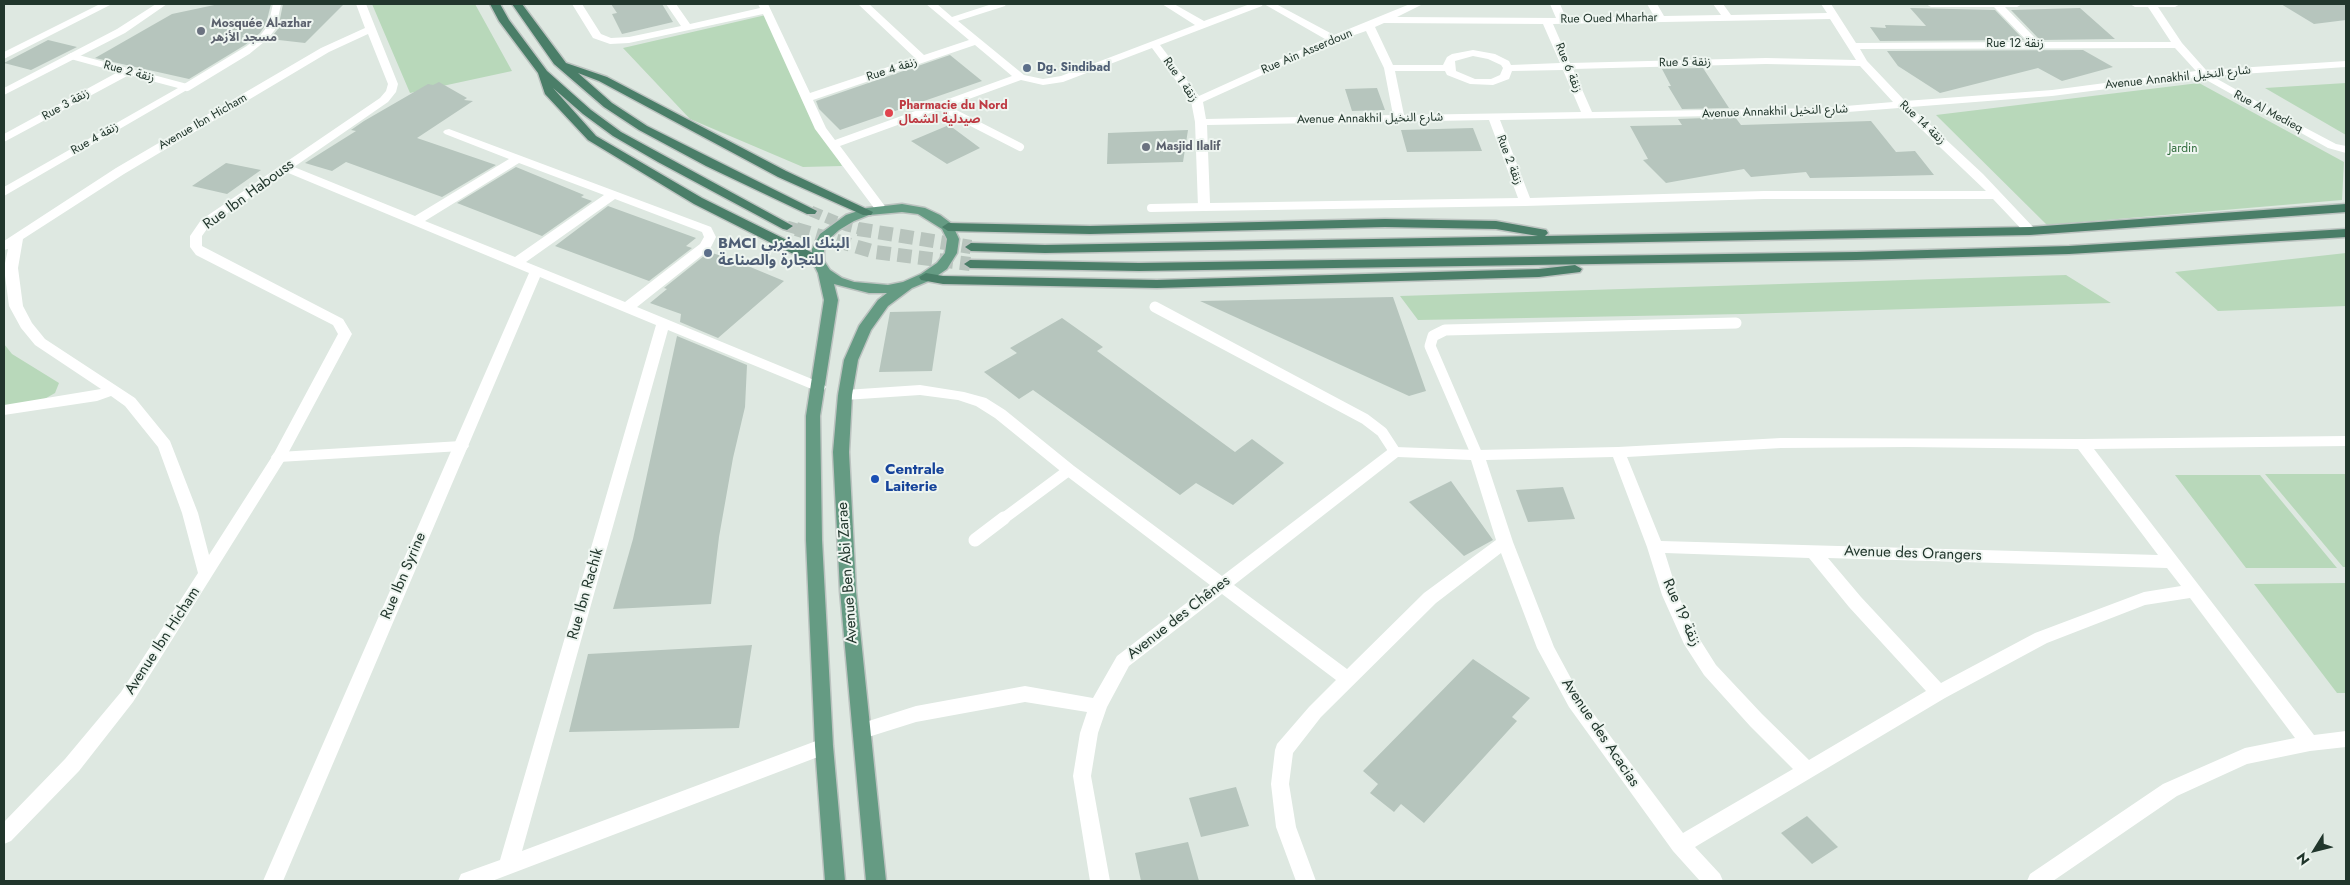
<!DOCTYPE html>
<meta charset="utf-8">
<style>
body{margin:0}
#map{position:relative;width:2350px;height:885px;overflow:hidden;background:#dee8e1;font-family:Jost,sans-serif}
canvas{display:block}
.frame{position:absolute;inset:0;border:5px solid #21362c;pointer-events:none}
.north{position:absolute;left:2290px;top:825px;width:50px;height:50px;-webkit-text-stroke:4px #eef5f0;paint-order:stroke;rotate:234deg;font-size:14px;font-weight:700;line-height:20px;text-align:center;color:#21362c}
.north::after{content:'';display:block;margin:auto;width:18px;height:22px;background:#21362c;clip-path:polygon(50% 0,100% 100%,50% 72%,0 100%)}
</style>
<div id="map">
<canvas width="2350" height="885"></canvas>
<div class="frame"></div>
<div class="north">N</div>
</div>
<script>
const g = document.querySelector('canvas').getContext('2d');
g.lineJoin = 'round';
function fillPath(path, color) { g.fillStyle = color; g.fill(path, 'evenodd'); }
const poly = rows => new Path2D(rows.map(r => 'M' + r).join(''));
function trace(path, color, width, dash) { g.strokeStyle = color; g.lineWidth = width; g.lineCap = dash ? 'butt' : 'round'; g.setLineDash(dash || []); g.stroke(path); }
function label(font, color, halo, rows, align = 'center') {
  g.font = font + ' Jost,"Noto Sans Arabic",sans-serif'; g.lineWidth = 4; g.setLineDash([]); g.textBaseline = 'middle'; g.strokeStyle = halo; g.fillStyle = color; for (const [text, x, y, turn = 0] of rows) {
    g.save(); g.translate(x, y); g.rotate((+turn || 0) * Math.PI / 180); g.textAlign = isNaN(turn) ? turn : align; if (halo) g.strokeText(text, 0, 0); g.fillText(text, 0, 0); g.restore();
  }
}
fillPath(poly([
 [372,4,475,4,512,71,410,93],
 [766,15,842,166,803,167,690,119,623,48],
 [2199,83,2344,162,2342,200,2047,225,1936,115],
 [2346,83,2346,135,2265,88],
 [2346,253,2346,306,2218,311,2175,272],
 [2066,275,2111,303,1742,314,1418,320,1400,296],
 [4,344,12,354,59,383,55,393,41,401,4,406],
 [2265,474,2346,474,2346,567,2343,567],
 [2175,475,2260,475,2337,568,2246,568],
 [2346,583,2346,693,2337,693,2254,584]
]), '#b8d8ba');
fillPath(poly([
 [219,4,271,4,266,24,260,33,245,45,189,79,95,58,172,14],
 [283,4,344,4,305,43,270,39,278,29],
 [611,4,662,4,673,22,622,34,612,14,617,13],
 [2281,4,2346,4,2346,20,2314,24],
 [1910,8,1995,10,2024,40,1880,41,1870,27,1886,28,1885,25,1926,26],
 [2080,8,2115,39,2040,40,2011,10],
 [48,40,77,47,31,70,4,63],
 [2083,50,2113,67,2062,81,2038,68,1940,93,1898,66,1887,51],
 [950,55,982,81,840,130,819,109,816,101],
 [1703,68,1729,108,1682,109,1668,86,1671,86,1662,69],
 [439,82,467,98,464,100,473,101,417,138,496,165,442,197,346,162,332,171,305,163,356,131,351,130,364,121,428,84,433,85],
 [1377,88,1385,110,1352,111,1345,89],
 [1735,117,1741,125,1871,121,1896,152,1915,151,1934,175,1810,178,1806,172,1751,177,1744,169,1666,183,1643,160,1648,159,1630,126,1682,125,1678,119],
 [949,125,980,148,947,164,911,141],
 [1473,128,1482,151,1407,152,1401,130],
 [1188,130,1183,162,1107,164,1108,133],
 [226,163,261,170,227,194,192,186],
 [516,167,584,195,581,197,592,201,542,236,457,203],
 [608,206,696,238,686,246,692,248,649,281,555,246],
 [709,252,731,259,784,281,718,338,680,322,681,314,650,303,667,289,664,288],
 [1393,297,1426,391,1409,396,1200,301],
 [941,311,932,371,879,372,890,312],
 [1062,318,1103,347,1097,351,1235,452,1252,439,1284,463,1233,505,1196,483,1180,495,1033,390,1019,399,984,372,1017,353,1010,348],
 [677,336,747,365,745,407,733,458,719,537,711,604,613,609,633,539],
 [1451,481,1493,540,1464,556,1409,502],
 [1563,487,1575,519,1528,522,1516,490],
 [752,645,739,728,569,732,588,654],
 [1473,659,1530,698,1512,717,1517,721,1424,823,1401,804,1394,812,1370,793,1378,784,1363,771],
 [1236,787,1249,826,1201,837,1189,798],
 [1807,816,1838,847,1812,864,1781,833],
 [1188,842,1199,881,1141,881,1135,853]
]), '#b6c5bd');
trace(poly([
 [811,211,847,226,864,230],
 [787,226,800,230]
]), '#b8c4bd', 11, [11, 5.5]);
trace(poly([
 [796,229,875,252,970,264],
 [858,229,971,247]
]), '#b8c4bd', 14, [14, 7]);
const primary = poly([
 [902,204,925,208,940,215,952,224,959,239,957,253,947,269,931,280,912,288,888,306,871,330,858,360,852,395,849,452,856,591,886,881,866,881,840,591,833,452,838,395,844,360,859,326,878,300,887,293,869,293,834,284,838,300,820,416,822,540,833,746,845,881,825,881,815,746,806,540,806,416,824,300,818,273,812,261,812,249,820,234,846,215,867,208,902,204],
 [902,212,918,214,942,229,947,239,945,253,937,263,921,274,903,282,888,285,854,282,842,278,830,270,824,261,824,249,829,239,839,230,854,221,869,215,902,212]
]);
const trunk = poly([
 [490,4,500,4,509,20,547,71,591,110,621,132,793,226,787,230,783,229,658,162,613,136,583,114,553,88,596,136,702,198,823,258,824,261,823,264,813,264,694,204,588,140,545,94,538,73,499,21,490,4],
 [512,4,522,4,566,63,607,77,786,171,873,212,871,215,863,215,778,177,599,81,578,73,612,103,647,126,817,211,815,214,807,214,706,166,639,130,604,107,554,64,512,4],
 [2346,204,2346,212,2030,235,1045,253,971,251,965,247,971,243,1045,245,1538,236,1496,229,1385,227,1090,234,948,231,942,227,948,223,1090,226,1385,219,1496,221,1546,230,1548,233,1545,236,2030,227,2346,204],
 [2346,229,2346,237,2069,254,1856,260,1139,271,970,268,964,264,970,260,1139,263,1856,252,2069,246,2346,229],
 [1575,265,1582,269,1580,272,1539,277,1157,288,943,284,921,280,919,277,926,273,943,276,1157,280,1539,269,1575,265]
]);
trace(primary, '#bcc3c0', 3);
trace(trunk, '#bcc3c0', 3);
trace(poly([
 [187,87,248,50,264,37,272,27,277,4],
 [940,106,1020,147],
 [1151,208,1204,207]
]), '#fff', 8);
trace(poly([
 [1155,307,1365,419,1382,432,1395,452],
 [1477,455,1430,346,1433,336,1445,330,1736,323],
 [1003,519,1069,470]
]), '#fff', 11);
trace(poly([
 [975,540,1004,518]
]), '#fff', 13);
fillPath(poly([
 [461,441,466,442,469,446,466,450,461,451,279,462,274,461,271,457,274,453,279,452,461,441]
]), '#fff');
fillPath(poly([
 [100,4,112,4,4,59,4,52,100,4],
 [356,4,366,4,398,84,396,92,388,102,294,167,415,216,509,159,445,134,443,132,445,130,449,129,711,227,716,237,710,249,637,307,824,384,826,387,824,390,814,390,668,330,522,851,824,738,831,740,833,746,831,752,492,881,458,881,461,874,500,860,656,325,540,277,283,881,263,881,529,273,286,172,209,226,202,236,202,246,343,319,352,334,284,461,133,702,79,771,11,841,4,844,4,822,65,759,121,692,198,573,182,513,158,447,125,406,111,396,97,401,4,415,4,405,101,389,35,345,21,328,9,306,4,268,8,249,4,250,4,241,116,168,321,48,365,28,356,4],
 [368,34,388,84,386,91,380,98,201,220,190,236,190,247,196,255,333,325,338,334,273,455,209,555,198,513,170,441,135,398,45,339,32,323,23,306,18,268,23,239,124,174,329,52,368,34],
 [519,163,604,195,515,257,425,221,519,163],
 [615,199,702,232,704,237,700,244,625,302,526,262,615,199],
 [572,4,582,4,601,34,611,38,629,37,681,26,666,4,676,4,690,24,760,8,758,4,768,4,810,93,915,58,858,4,869,4,924,55,969,40,926,4,937,4,952,17,992,4,1006,4,1005,6,958,21,1024,75,1043,79,1061,76,1195,25,1162,4,1174,4,1204,21,1250,4,1263,4,1262,6,1160,45,1199,96,1325,39,1264,4,1276,4,1334,35,1410,4,1423,4,1397,17,1556,18,1550,4,1560,4,1566,18,1654,16,1647,4,1657,4,1664,16,1721,15,1713,4,1723,4,1731,15,1827,13,1821,4,1831,4,1856,43,2028,42,1994,7,1931,7,1926,4,2022,4,2017,7,2005,7,2039,42,2171,42,2148,7,2135,7,2130,4,2180,4,2175,7,2158,7,2182,43,2206,70,2346,61,2346,67,2212,76,2283,116,2336,144,2346,146,2346,153,2328,148,2201,77,2052,96,1911,107,1983,174,2034,228,2036,231,2030,235,2026,234,1993,199,1764,199,1525,206,1204,211,1198,207,1195,122,1191,101,1152,48,1063,82,1043,85,1021,80,840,146,887,209,881,213,877,212,815,129,763,14,629,43,610,44,593,38,572,4],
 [1830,19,1856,60,1766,58,1570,63,1553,24,1830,19],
 [1384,23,1543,24,1560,63,1511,65,1509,61,1495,54,1473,50,1452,54,1447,57,1443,65,1393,65,1375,27,1384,23],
 [1366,31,1384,68,1393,115,1206,119,1203,102,1337,41,1366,31],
 [975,45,1012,76,835,140,826,128,813,100,975,45],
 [2175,48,2196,71,2052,90,1905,101,1867,61,1860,49,2175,48],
 [1473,56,1488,59,1501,65,1503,68,1500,75,1491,79,1475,79,1456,71,1455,61,1473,56],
 [1766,64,1860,66,1893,102,1822,108,1592,112,1573,69,1766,64],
 [1563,70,1581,112,1404,115,1395,71,1445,71,1447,75,1470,84,1493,85,1509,79,1512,71,1563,70],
 [1899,108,1986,191,1764,191,1530,198,1500,120,1822,114,1899,108],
 [1489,120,1518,198,1210,203,1207,125,1489,120],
 [71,53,191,85,192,87,4,196,4,187,178,88,129,75,4,142,4,134,118,72,67,58,66,56,71,53],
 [920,385,964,392,986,398,1005,410,1074,466,1222,576,1390,448,1395,447,1477,450,1618,447,1781,438,2082,439,2346,436,2346,446,2094,449,2314,735,2346,731,2346,747,2310,751,2247,764,2177,796,2053,881,2027,881,2030,874,2163,784,2245,748,2295,738,2190,598,2145,605,2047,643,1945,698,1695,847,1720,874,1723,881,1700,881,1673,851,1569,707,1537,648,1501,553,1436,603,1321,717,1293,753,1289,784,1296,827,1316,881,1296,881,1276,827,1271,784,1275,750,1277,744,1309,707,1336,680,1222,594,1129,666,1107,707,1098,733,1091,776,1110,881,1090,881,1073,776,1080,733,1087,712,1025,702,916,722,862,739,856,737,853,731,856,725,916,706,1025,686,1093,698,1117,656,1210,585,1064,474,995,418,976,406,958,400,920,395,845,400,840,398,838,395,840,392,845,390,920,385],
 [1907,447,2078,449,2158,555,1661,541,1627,457,1781,448,1907,447],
 [1398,457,1471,460,1496,540,1424,593,1347,669,1234,585,1398,457],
 [1613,457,1647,547,1662,595,1684,644,1704,675,1750,726,1793,769,1683,833,1581,697,1554,647,1513,542,1486,460,1613,457],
 [1665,553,1809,558,1849,607,1926,691,1809,760,1762,714,1716,665,1697,635,1678,595,1665,553],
 [1828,558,2167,568,2181,586,2144,592,2035,633,1941,683,1861,597,1828,558]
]), '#fff');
fillPath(poly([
 [156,4,167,4,125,33,4,95,4,88,117,29,156,4]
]), '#fff');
fillPath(primary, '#659b83');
fillPath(trunk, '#4a7e68');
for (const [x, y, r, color] of [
 [201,31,5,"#6b7280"],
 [1027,68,5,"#5c6f8a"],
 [889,113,5,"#e0444e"],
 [1146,147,5,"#6b7280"],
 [708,253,5,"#5c6f8a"],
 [875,479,5,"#1a4fb4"]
]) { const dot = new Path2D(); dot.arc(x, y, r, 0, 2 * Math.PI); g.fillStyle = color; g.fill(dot); trace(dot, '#eef5f0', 2); }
label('12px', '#21362c', '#eef5f0', [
 ["Rue Oued Mharhar",1609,19,-1],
 ["Rue 12 زنقة",2015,44],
 ["Rue Ain Asserdoun",1307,52,-23],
 ["Rue 5 زنقة",1685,63,-1],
 ["Rue 6 زنقة",1568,68,68],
 ["Rue 4 زنقة",892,70,-18],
 ["Rue 2 زنقة",129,72,15],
 ["Avenue Annakhil شارع النخيل",2178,78,-6],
 ["Rue 1 زنقة",1180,80,55],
 ["Rue 3 زنقة",66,105,-29],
 ["Avenue Annakhil شارع النخيل",1775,112,-2],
 ["Rue Al Medieq",2268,112,28],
 ["Avenue Annakhil شارع النخيل",1370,119,-1],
 ["Avenue Ibn Hicham",203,122,-30],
 ["Rue 14 زنقة",1922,123,43],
 ["Rue 4 زنقة",95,139,-30],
 ["Rue 2 زنقة",1509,160,69]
]);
label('bold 12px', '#5b616d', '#eef5f0', [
 ["Mosquée Al-azhar",211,24],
 ["مسجد الأزهر",211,38],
 ["Masjid Ilalif",1156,147]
], 'left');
label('bold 12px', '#4e5e75', '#eef5f0', [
 ["Dg. Sindibad",1037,68]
], 'left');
label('bold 12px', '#be3a42', '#eef5f0', [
 ["Pharmacie du Nord",899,106],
 ["صيدلية الشمال",899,120]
], 'left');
label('12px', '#2e6a3a', '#eef5f0', [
 ["Jardin",2183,149]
]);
label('15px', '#21362c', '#eef5f0', [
 ["Rue Ibn Habouss",249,195,-36],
 ["Avenue des Orangers",1913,554,2],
 ["Avenue Ben Abi Zarae",848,573,-94],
 ["Rue Ibn Syrine",404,576,-67],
 ["Rue Ibn Rachik",586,594,-74],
 ["Rue 19 زنقة",1681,613,66],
 ["Avenue des Chênes",1179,618,-38],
 ["Avenue Ibn Hicham",163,641,-57],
 ["Avenue des Acacias",1600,733,56]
]);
label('bold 15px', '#4e5e75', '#eef5f0', [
 ["BMCI البنك المغربي",718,244],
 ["للتجارة والصناعة",718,261]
], 'left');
label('bold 15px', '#164399', '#eef5f0', [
 ["Centrale",885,470],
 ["Laiterie",885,487]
], 'left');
</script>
